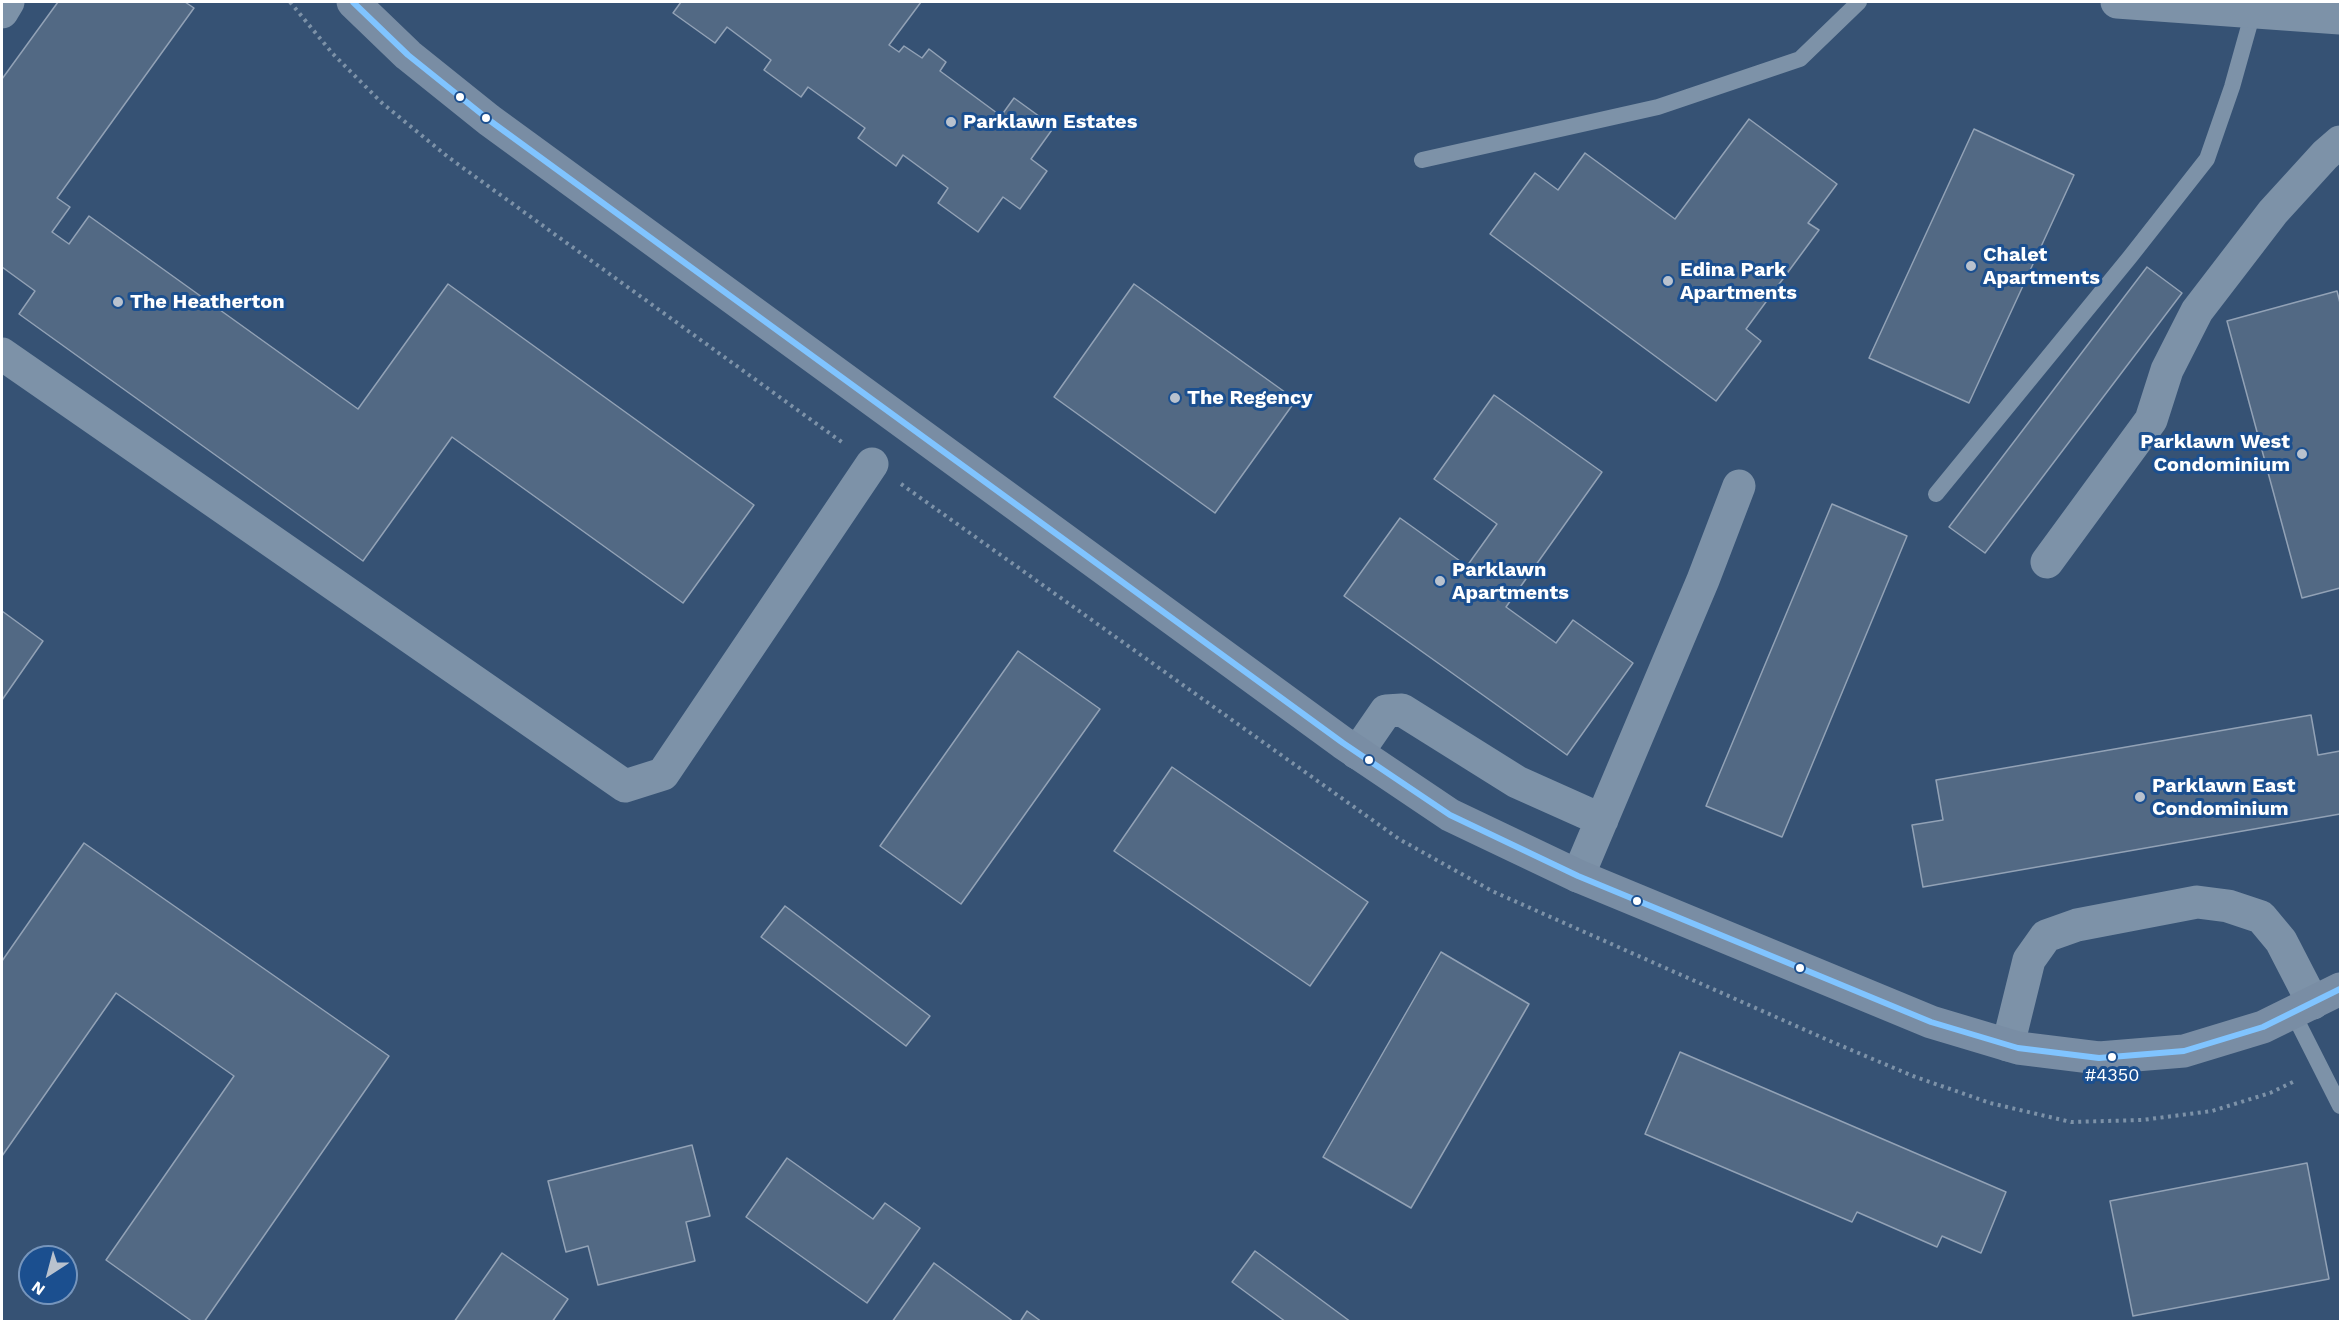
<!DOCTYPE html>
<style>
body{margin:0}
#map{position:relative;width:2342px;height:1323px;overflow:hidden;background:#365274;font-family:"Work Sans",sans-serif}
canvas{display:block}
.frame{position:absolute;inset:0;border:3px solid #fff;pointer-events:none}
.north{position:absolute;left:18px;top:1245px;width:60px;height:60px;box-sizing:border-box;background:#1b4f8f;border:2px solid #7695bc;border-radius:50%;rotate:216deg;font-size:16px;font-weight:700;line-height:24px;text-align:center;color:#fff}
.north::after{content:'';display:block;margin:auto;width:21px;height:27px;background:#b9c2ce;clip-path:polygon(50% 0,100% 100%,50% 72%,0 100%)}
</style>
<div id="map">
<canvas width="2342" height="1323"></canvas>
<div class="frame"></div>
<div class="north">N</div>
</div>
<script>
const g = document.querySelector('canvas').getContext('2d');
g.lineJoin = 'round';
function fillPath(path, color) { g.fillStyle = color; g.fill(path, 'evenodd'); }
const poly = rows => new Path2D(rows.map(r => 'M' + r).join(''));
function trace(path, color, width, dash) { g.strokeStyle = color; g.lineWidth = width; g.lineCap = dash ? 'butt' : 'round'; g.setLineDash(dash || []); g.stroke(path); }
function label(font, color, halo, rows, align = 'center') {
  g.font = font + ' "Work Sans",sans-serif'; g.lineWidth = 6; g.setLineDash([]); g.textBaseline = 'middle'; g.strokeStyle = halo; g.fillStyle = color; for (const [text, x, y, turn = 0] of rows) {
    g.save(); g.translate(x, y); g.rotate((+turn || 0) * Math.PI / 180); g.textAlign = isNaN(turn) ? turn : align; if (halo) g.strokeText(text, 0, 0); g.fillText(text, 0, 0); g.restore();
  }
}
const building = poly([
 [58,2,185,2,194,8,57,198,70,207,52,232,69,244,89,216,358,409,448,284,754,505,683,603,452,437,363,561,19,314,35,291,2,267,2,79,58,2],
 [681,2,921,2,889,45,899,52,904,46,922,58,929,49,946,62,940,71,1001,116,1014,98,1054,127,1031,159,1047,171,1020,209,1003,197,978,232,938,203,948,188,903,155,896,166,858,138,865,128,808,87,801,97,764,70,771,60,727,27,715,43,673,13,681,2],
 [1749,119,1837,184,1808,223,1819,230,1746,329,1761,341,1716,401,1490,234,1535,173,1558,190,1585,153,1675,219,1749,119],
 [1974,129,2074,175,1969,403,1869,358,1974,129],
 [2147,267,2182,293,1985,553,1949,527,2147,267],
 [1134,284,1296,400,1215,513,1054,397,1134,284],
 [2337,291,2340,303,2340,588,2302,598,2227,321,2337,291],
 [1494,395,1602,472,1506,607,1556,643,1573,620,1633,663,1567,755,1344,596,1400,518,1467,566,1497,524,1434,479,1494,395],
 [1832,504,1907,536,1782,837,1706,806,1832,504],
 [2,611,43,641,2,700,2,611],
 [1018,651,1100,709,961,904,880,846,1018,651],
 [2311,715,2318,755,2340,751,2340,814,1923,887,1912,825,1943,820,1936,780,2311,715],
 [1172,767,1368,902,1310,986,1114,851,1172,767],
 [84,843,389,1056,204,1322,193,1322,106,1260,234,1076,116,993,2,1156,2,961,84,843],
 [785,906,930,1016,906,1046,761,937,785,906],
 [1441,952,1529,1004,1411,1208,1323,1157,1441,952],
 [1680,1052,2006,1192,1981,1253,1942,1236,1937,1247,1857,1212,1852,1222,1645,1134,1680,1052],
 [692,1145,710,1216,686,1222,695,1261,598,1285,588,1246,566,1252,548,1181,692,1145],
 [787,1158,873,1219,885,1203,920,1228,867,1303,746,1217,787,1158],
 [2307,1163,2329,1279,2133,1316,2110,1201,2307,1163],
 [1255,1251,1351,1322,1286,1322,1232,1282,1255,1251],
 [502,1253,568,1299,552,1322,454,1322,502,1253],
 [934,1263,1014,1322,892,1322,934,1263],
 [1027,1311,1042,1322,1020,1322,1027,1311]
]);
fillPath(building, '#526984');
trace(building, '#92a2b6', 1.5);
trace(poly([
 [290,2,333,54,382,103,448,157,843,443],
 [901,484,1399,839,1492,891,1830,1041,1913,1076,1990,1103,2071,1122,2142,1120,2212,1111,2270,1093,2295,1081]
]), '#7d92a8', 4, [3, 4.5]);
trace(poly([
 [1422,160,1658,107,1800,59,1859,2],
 [1936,494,2130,257,2207,159,2232,87,2253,12],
 [2293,1013,2340,1106]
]), '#7d92a8', 16);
trace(poly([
 [2117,2,2340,18],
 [2,12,8,2],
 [2,354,625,786,663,774,872,464],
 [2047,562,2151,420,2167,370,2197,311,2273,212,2325,155,2340,142],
 [1357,753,1386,711,1402,710,1517,782,1602,820],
 [1578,876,1703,580,1739,486],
 [2008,1045,2029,960,2046,936,2077,925,2197,902,2228,906,2261,917,2281,941,2313,1003]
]), '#7d92a8', 33);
trace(poly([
 [353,2,408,55,489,120,1343,743,1450,815,1578,876,1931,1022,2018,1048,2099,1058,2184,1051,2263,1027,2340,989]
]), '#798da4', 33);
trace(poly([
 [353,2,408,55,489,120,1343,743,1450,815,1578,876,1931,1022,2018,1048,2099,1058,2184,1051,2263,1027,2340,989]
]), '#80c4ff', 6);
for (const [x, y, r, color] of [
 [460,97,5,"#fff"],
 [486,118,5,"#fff"],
 [951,122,6,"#b9c2ce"],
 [1971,266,6,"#b9c2ce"],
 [1668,281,6,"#b9c2ce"],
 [118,302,6,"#b9c2ce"],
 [1175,398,6,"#b9c2ce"],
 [2302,454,6,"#b9c2ce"],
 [1440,581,6,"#b9c2ce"],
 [1369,760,5,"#fff"],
 [2140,797,6,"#b9c2ce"],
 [1637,901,5,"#fff"],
 [1800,968,5,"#fff"],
 [2112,1057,5,"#fff"]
]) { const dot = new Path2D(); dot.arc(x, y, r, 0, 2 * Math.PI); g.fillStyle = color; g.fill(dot); trace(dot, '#1b4f8f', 2); }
label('18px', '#fff', '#1b4f8f', [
 ["#4350",2112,1076]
]);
label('bold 20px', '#fff', '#1b4f8f', [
 ["Parklawn Estates",963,122],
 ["Chalet",1983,255],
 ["Apartments",1983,278],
 ["Edina Park",1680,270],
 ["Apartments",1680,293],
 ["The Heatherton",130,302],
 ["The Regency",1187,398],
 ["Parklawn West",2290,442,"right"],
 ["Condominium",2290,465,"right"],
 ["Parklawn",1452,570],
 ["Apartments",1452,593],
 ["Parklawn East",2152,786],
 ["Condominium",2152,809]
], 'left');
</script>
